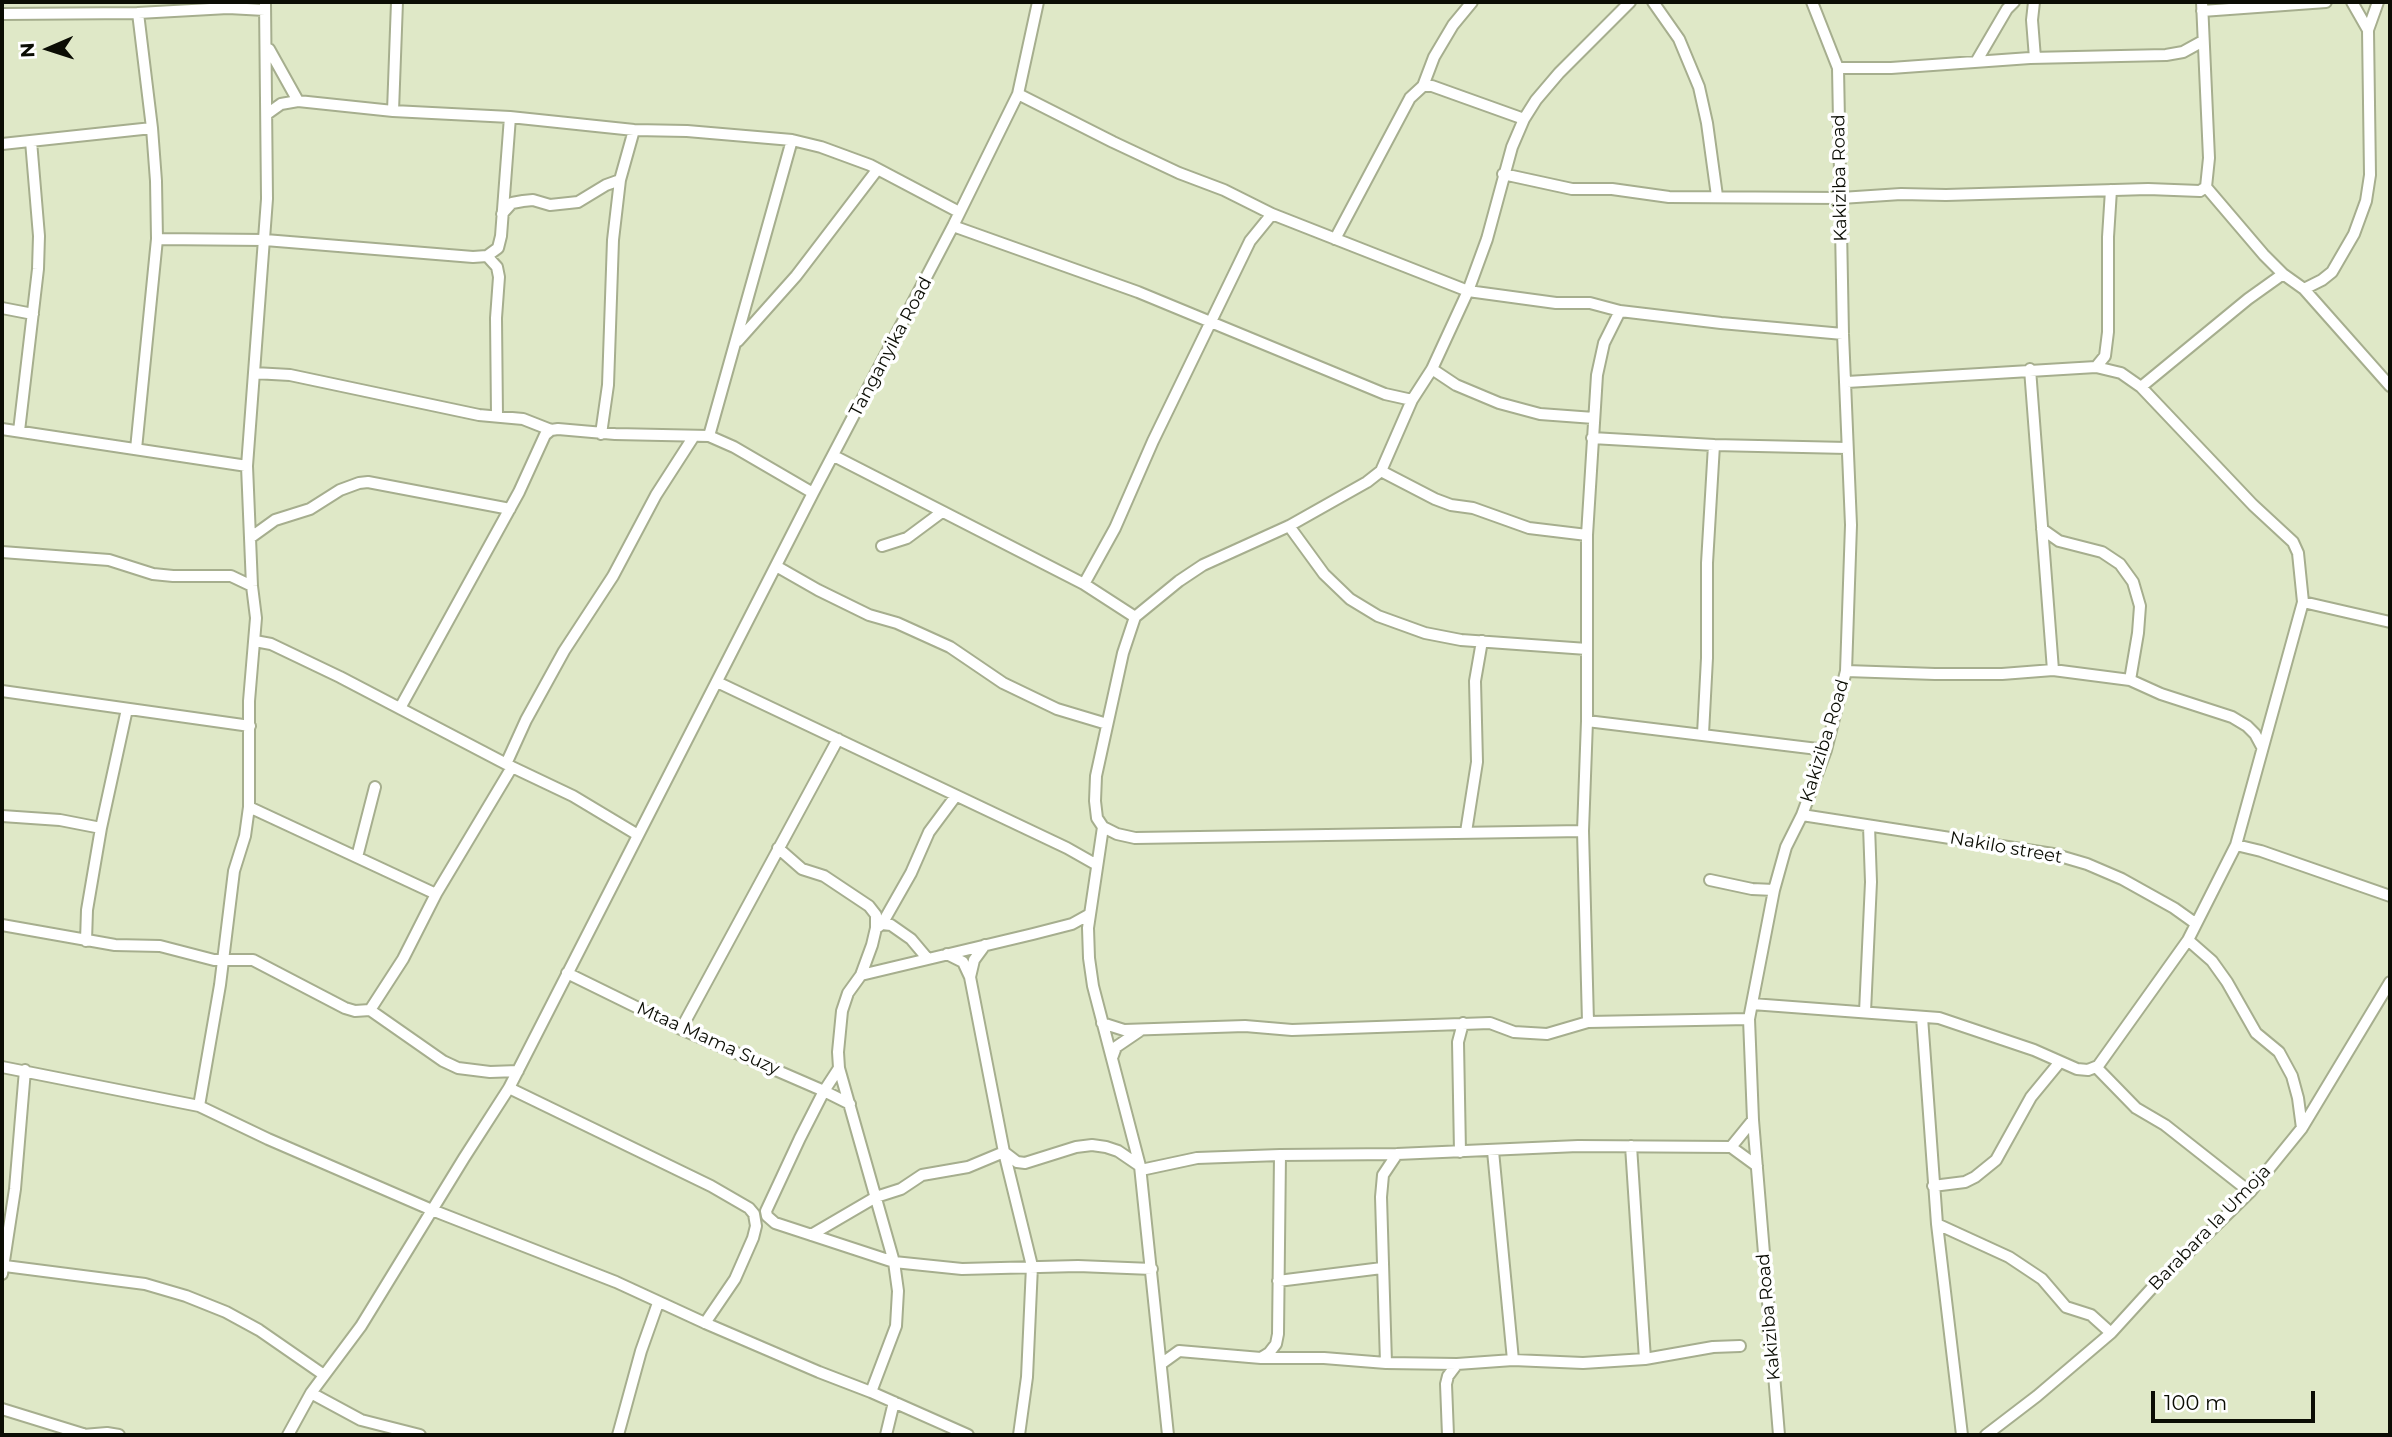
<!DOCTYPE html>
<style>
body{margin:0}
#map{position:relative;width:2392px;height:1437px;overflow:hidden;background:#dfe8c7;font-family:Montserrat,sans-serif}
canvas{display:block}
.frame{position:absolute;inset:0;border:4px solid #0b0d04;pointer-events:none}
.north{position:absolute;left:14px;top:14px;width:70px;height:70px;-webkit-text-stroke:5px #fff;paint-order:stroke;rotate:267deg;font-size:19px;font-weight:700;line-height:28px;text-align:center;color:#0b0d04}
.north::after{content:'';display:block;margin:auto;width:24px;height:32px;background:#0b0d04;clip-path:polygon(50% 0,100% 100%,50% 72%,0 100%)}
.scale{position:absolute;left:2151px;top:1391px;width:164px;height:32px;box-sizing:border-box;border:4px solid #0b0d04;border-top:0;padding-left:9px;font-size:21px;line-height:24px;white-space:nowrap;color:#0b0d04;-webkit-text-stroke:5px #fff;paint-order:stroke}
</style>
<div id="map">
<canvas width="2392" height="1437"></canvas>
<div class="frame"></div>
<div class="north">N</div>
<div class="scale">100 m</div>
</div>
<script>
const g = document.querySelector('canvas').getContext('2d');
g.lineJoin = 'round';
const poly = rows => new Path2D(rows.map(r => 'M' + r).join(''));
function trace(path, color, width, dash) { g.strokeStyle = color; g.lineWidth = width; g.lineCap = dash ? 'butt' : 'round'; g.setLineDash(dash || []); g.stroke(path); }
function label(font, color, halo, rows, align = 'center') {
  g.font = font + ' Montserrat,sans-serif'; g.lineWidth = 7; g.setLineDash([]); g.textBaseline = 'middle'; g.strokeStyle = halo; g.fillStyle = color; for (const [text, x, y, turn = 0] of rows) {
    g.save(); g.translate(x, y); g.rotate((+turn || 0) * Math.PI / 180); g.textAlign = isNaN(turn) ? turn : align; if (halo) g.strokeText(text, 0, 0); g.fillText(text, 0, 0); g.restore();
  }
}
const street = poly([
 [1653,2,1679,39,1699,87,1707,123,1717,196],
 [2034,2,2032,20,2035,58],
 [2202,11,2326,2],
 [2,14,138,13,228,8,265,10],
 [2368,30,2378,2],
 [269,49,298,101],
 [1976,62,2007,9,2014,2],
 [1838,68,1891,68,2030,58,2166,55,2183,52,2203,41],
 [1423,86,1434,57,1453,25,1472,2],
 [1018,94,1113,142,1179,173,1224,190,1272,214,1468,291,1556,303,1590,303,1620,311,1721,323,1843,334],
 [393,111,397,2],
 [267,114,281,104,298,101,393,111,510,117,634,130,687,131,792,140,821,147,870,165,959,212],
 [2,144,152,128],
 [1503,174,1572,189,1612,189,1669,197,1841,198,1901,194,1946,195,2148,189,2200,191,2206,187,2209,158,2202,2],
 [2206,187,2264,255,2283,274,2304,289,2390,386],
 [502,214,512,203,523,201,533,200,550,205,578,202,606,185,620,180],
 [953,226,1138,292,1356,382,1385,394,1412,400],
 [157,239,265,240,473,257,487,256,498,248,501,236,510,117],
 [1335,239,1410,98,1423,86,1432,86,1524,119],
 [487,256,497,267,499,277,496,318,497,416],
 [2304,289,2322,280,2332,272,2354,234,2366,201,2370,175,2368,30,2352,2],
 [2,308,33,314],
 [738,341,796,276,877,170],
 [2096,367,2105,356,2108,332,2108,237,2111,190],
 [1432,369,1456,385,1499,403,1540,414,1594,418],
 [2030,369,2053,670],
 [254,373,290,375,479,415,523,419,551,430],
 [2141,387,2248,299,2283,274],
 [2,429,247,466],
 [19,431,38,269,39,236,31,141],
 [601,434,608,385,613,240,620,180,634,130],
 [709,436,792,140],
 [1592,438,1714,445,1847,448],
 [136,449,157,239,156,181,152,128,138,13],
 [834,456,1084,584,1135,617],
 [1381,471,1435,499,1451,505,1473,508,1529,528,1587,535],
 [1289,526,1324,574,1350,599,1378,616,1425,633,1461,640,1587,649],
 [2042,529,2059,541,2102,552,2120,564,2133,582,2140,606,2138,633,2130,680],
 [250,538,275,520,310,509,340,490,359,483,368,482,510,509],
 [882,546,907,538,942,512],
 [2,552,109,560,153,574,173,576,231,576,252,586],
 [776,566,818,590,869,615,897,623,950,647,1003,683,1057,709,1107,724],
 [1084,584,1115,528,1153,441,1250,241,1272,214],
 [2303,602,2390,622],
 [255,641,271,644,340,677,512,767,573,796,638,835],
 [1846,671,1935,674,2002,674,2053,670,2130,680,2161,694,2232,717,2247,726,2255,734,2262,747],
 [717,682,1067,848,1097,865],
 [2,691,250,726],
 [400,708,519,492,545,435,551,430,558,429,615,434,709,436,734,447,813,493],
 [1587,721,1826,750],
 [1703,734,1707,658,1707,563,1714,445],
 [506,764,526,720,564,651,613,576,656,495,694,436],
 [249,807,436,894],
 [1802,815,2053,854,2087,864,2122,879,2174,908,2195,923],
 [2,816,60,820,101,828],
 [1103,827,1088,928,1089,958,1093,986,1140,1166,1168,1435],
 [1583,831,1135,838,1117,834,1103,827,1097,818,1095,801,1096,776,1123,653,1135,617,1179,581,1203,565,1289,526,1367,482,1381,471,1412,400,1432,369,1468,291,1487,239,1512,147,1524,119,1536,100,1559,73,1630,2],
 [1466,832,1477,762,1475,681,1482,641],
 [2236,845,2261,851,2390,896],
 [778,848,802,869,824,876,869,906,876,915,876,928,872,945,861,975,848,993,842,1011,838,1052,839,1068,894,1262,898,1291,896,1326,871,1392],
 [357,857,375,787],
 [1710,880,1752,889,1774,890],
 [882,924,911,873,929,832,955,797],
 [2,925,115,945,160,946,214,960,253,960,345,1008,355,1011,370,1010,403,959,436,894,512,767],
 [878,927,882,924,891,925,911,939,927,958],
 [2188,940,2212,961,2227,982,2256,1033,2279,1052,2292,1076,2298,1098,2302,1128],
 [86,941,87,910,101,828,127,709],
 [947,954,963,962,970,977,1004,1152,1032,1266,1027,1377,1019,1435],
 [567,973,681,1029,824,1091,850,1104],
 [861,975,1033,934,1072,924,1090,914],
 [970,977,974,960,985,945],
 [1752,1004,1939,1018,2034,1050,2077,1069,2088,1070,2098,1066,2188,940,2236,845,2303,602,2298,553,2293,542,2253,505,2141,387,2121,373,2096,367,1847,382],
 [370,1010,443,1061,458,1068,490,1072,518,1071],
 [1865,1012,1871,882,1869,826],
 [1922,1017,1937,1224,1962,1435],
 [1588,1022,1583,831,1587,721,1587,535,1597,375,1604,343,1620,311],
 [1102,1023,1124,1030,1245,1026,1292,1030,1490,1023,1514,1032,1547,1034,1588,1022,1749,1019],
 [681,1029,838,739],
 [1112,1058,1116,1047,1141,1030],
 [2,1067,199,1106,268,1139,432,1210,616,1282,705,1323,819,1372,871,1392,968,1435],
 [2096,1067,2136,1108,2165,1125,2250,1192],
 [839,1068,824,1091,800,1138,766,1211,767,1216,775,1223,894,1262,962,1269,1078,1266,1152,1269],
 [509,1088,711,1186,749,1208,754,1214,756,1226,753,1238,735,1279,705,1323],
 [199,1106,220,985,234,871,245,836,249,807,249,701,256,618,252,586,247,466,267,199,265,2],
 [1631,1146,1645,1359],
 [1731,1147,1753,1120],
 [1493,1151,1513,1360],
 [1460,1152,1458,1042,1463,1023],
 [1141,1170,1197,1158,1280,1155,1397,1154,1578,1146,1731,1147,1757,1166],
 [1933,1186,1965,1182,1975,1177,1996,1160,2031,1097,2059,1063],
 [1937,1224,2009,1257,2042,1279,2066,1307,2091,1315,2111,1333],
 [811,1235,876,1197,901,1189,922,1175,968,1167,1004,1152,1017,1162,1025,1163,1076,1147,1092,1145,1106,1147,1118,1151,1140,1166],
 [5,1266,145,1284,186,1296,226,1312,259,1330,324,1375],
 [2,1274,15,1189,25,1070],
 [1278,1281,1382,1268],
 [1261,1358,1269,1353,1276,1344,1278,1334,1280,1155],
 [1386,1363,1381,1197,1383,1175,1397,1154],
 [1161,1364,1179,1351,1261,1358,1324,1358,1386,1363,1457,1364,1513,1360,1583,1363,1645,1359,1713,1347,1740,1346],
 [311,1393,361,1420,420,1435],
 [2,1409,83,1434],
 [83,1435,107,1433,119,1435],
 [288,1435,311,1393,361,1326,464,1158,509,1088,813,493,953,226,1018,94,1038,2],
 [618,1435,641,1351,658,1303],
 [886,1435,894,1402],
 [1448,1435,1446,1384,1448,1376,1457,1364],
 [1779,1435,1753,1120,1749,1019,1774,890,1786,847,1802,815,1826,750,1846,671,1851,525,1843,334,1838,68,1812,2],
 [1986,1435,2037,1396,2111,1333,2152,1288,2250,1192,2302,1128,2390,982]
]);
trace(street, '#a6ae8e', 14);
trace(street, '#fff', 10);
label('18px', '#0b0d04', '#fff', [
 ["Kakiziba Road",1840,178,-91],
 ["Tanganyika Road",891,347,-62],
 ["Kakiziba Road",1825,741,-73],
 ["Nakilo street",2006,848,10],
 ["Mtaa Mama Suzy",708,1039,24],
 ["Barabara la Umoja",2210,1228,-46],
 ["Kakiziba Road",1769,1317,-95]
]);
</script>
